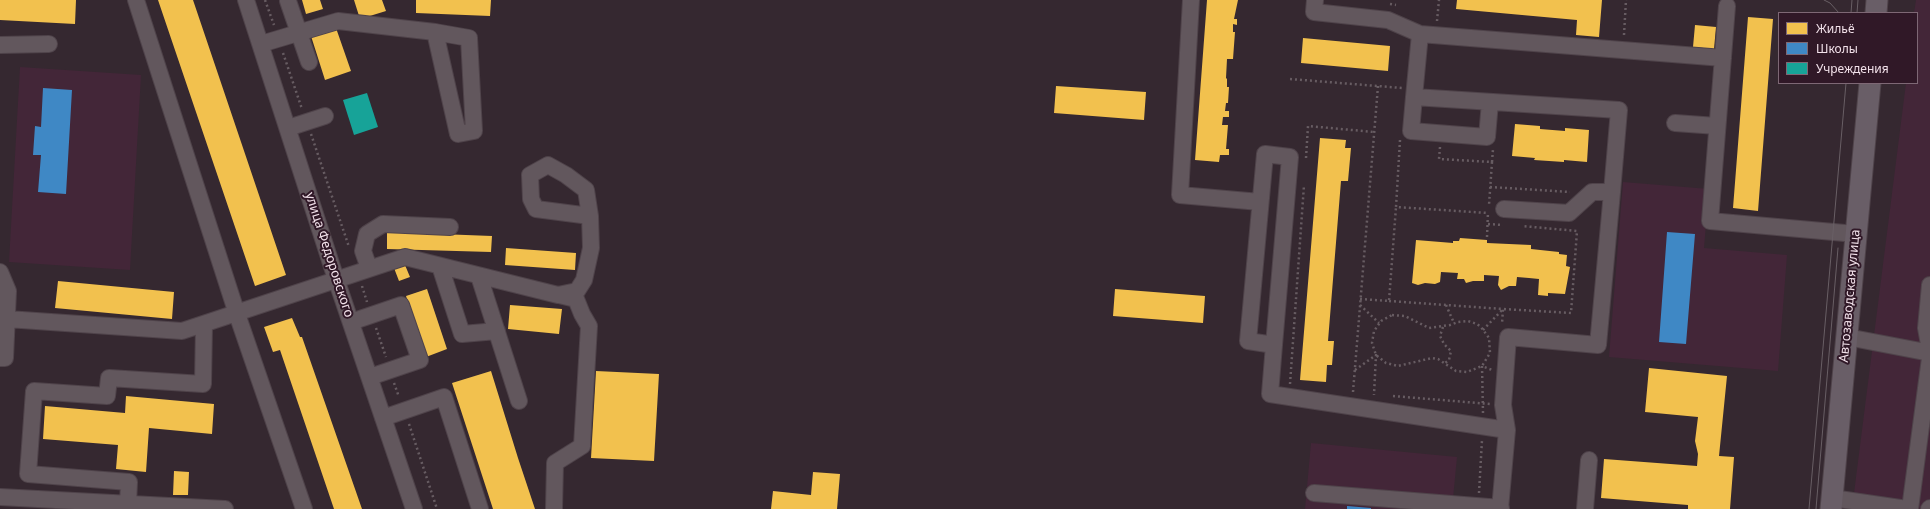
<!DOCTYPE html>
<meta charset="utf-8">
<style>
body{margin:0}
#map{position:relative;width:1930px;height:509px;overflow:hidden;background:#352830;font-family:"Noto Sans",sans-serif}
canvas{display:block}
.legend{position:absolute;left:1778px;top:12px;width:140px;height:72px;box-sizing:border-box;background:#301827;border:1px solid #7e6875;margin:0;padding:5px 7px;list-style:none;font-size:12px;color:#f2e1ea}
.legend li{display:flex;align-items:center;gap:8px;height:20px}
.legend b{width:20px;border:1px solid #7e6875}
</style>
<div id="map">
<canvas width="1930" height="509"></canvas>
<ul class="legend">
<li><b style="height:11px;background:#f2c14e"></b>Жильё</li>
<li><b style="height:11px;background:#3f88c5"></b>Школы</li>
<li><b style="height:11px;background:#17a398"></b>Учреждения</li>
</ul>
</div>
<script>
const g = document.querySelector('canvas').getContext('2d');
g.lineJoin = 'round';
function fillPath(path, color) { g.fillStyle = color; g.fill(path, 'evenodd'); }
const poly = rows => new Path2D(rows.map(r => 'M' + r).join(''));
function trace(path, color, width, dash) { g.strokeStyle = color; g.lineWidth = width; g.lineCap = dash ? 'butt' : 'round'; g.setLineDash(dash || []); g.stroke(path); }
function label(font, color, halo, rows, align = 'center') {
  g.font = font + ' "Noto Sans",sans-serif'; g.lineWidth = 4; g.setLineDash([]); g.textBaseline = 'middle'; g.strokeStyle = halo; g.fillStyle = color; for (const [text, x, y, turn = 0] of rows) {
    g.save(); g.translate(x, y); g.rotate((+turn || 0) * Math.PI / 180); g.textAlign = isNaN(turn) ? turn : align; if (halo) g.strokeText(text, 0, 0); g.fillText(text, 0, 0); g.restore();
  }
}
fillPath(poly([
 [1916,0,1930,0,1930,509,1852,509,1906,83,1917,83,1917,13,1914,13],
 [20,67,141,75,130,270,9,262],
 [1623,182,1709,189,1704,248,1787,255,1778,371,1609,357],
 [1311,443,1457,457,1452,509,1305,509]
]), '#432638');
fillPath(poly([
 [0,0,76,0,75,24,0,20],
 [158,0,193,0,286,275,255,286],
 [302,0,320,0,323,9,306,14],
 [354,0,382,0,386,11,360,19],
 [416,0,491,0,490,16,416,13],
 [1207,0,1238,0,1234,19,1237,19,1237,25,1233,24,1233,32,1235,32,1233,59,1227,59,1226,78,1227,79,1227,87,1229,87,1228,103,1226,103,1225,111,1229,111,1229,117,1223,117,1222,125,1228,125,1226,149,1229,149,1229,155,1220,155,1219,162,1195,160],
 [1457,0,1602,0,1599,37,1576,35,1577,20,1456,9],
 [1748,17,1773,19,1758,211,1733,208],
 [1695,25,1716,27,1714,49,1693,47],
 [336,28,351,71,325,80,311,36],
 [1303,38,1390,46,1388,71,1301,63],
 [1056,86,1146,92,1144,120,1054,113],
 [1515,124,1540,126,1540,129,1565,131,1565,128,1589,130,1587,162,1564,160,1564,162,1534,160,1535,158,1512,156],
 [1320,138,1346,140,1345,148,1351,148,1348,181,1341,181,1328,341,1334,341,1332,365,1327,365,1326,382,1300,380],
 [387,232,492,236,491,252,387,249],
 [1460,238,1487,240,1487,243,1531,245,1531,249,1559,252,1559,254,1567,255,1566,266,1570,267,1565,294,1548,293,1548,296,1538,295,1539,279,1529,278,1517,277,1516,286,1509,286,1501,290,1498,285,1499,276,1484,275,1484,281,1473,281,1466,283,1464,279,1457,279,1458,273,1441,272,1440,282,1435,284,1425,283,1418,285,1412,283,1416,240,1453,243,1453,241,1459,241],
 [506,248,576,253,575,270,505,265],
 [405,265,410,277,399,281,394,268],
 [58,281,174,292,172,319,55,308],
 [427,289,447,349,426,357,406,296],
 [1115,289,1205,296,1203,323,1113,316],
 [510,305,562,309,559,334,508,329],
 [292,318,300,337,302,337,362,509,334,509,280,350,273,352,264,327],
 [1649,368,1727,376,1719,456,1734,457,1730,509,1688,509,1688,505,1601,498,1604,459,1697,466,1698,454,1695,441,1698,417,1645,412],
 [491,371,518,458,535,509,493,509,452,383],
 [596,371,659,374,654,461,591,458],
 [126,396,214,404,212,434,149,428,146,472,116,469,118,445,43,439,45,406,125,413],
 [174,471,189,472,188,495,173,495],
 [813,472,840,474,837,509,771,509,773,491,811,495]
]), '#f2c14e');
fillPath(poly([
 [43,88,72,90,66,194,38,192,41,155,33,155,35,126,41,127],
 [1667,232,1695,234,1686,344,1659,342],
 [1347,506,1371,508,1371,509,1347,509]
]), '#3f88c5');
fillPath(poly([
 [367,93,378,127,354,135,343,100]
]), '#17a398');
const minor = poly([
 [136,0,237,314,304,509],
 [246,0,336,279,414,509],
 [1191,0,1180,195,1260,202],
 [1315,0,1314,12,1388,20,1420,34,1723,58],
 [288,1,309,62],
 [1727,6,1710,221,1856,234],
 [1420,34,1414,97,1619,110,1612,192,1592,192,1569,213,1504,209],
 [261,44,338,21,435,32,469,38,474,131,458,134,435,32],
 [0,45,49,44],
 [1414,97,1411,131,1487,137,1490,102],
 [1675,123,1717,126],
 [288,128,325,116],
 [440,266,462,334,497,331],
 [369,268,363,251,367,234,383,224,450,227],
 [0,272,8,291,5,358,0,358],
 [479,276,519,401],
 [1930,285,1926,328,1930,350],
 [7,319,182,331,405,257,558,295,577,291,584,280,591,248,590,216,586,190,566,175,548,165,530,175,531,199,536,209,590,216],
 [351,322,401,305,420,360,370,377],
 [1847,337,1930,353],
 [1274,345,1248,341,1265,154,1290,157,1274,345,1270,394,1507,430],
 [383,418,444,397,480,509],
 [1314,493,1501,508],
 [0,497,225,509],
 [1832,498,1907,509],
 [128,504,129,482,28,474,34,391,107,396,109,378,203,384,204,325],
 [554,509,555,463,582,446,589,326,582,314,576,299,559,295],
 [1500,509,1507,430,1503,405,1508,337,1598,345,1612,192],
 [1585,509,1589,460],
 [1910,509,1930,358],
 [1929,509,1930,508]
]);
const major = poly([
 [1876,13,1877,0],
 [1831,509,1870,83]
]);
trace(minor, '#4f434a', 18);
trace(major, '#4f434a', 23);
trace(poly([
 [265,0,274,25],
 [1390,4,1396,5],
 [1437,21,1439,0],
 [1624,35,1626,0],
 [283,53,302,109],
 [1290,79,1402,88],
 [311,134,349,247],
 [1400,140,1396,207,1488,213],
 [1440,147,1439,159,1492,162,1489,205],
 [1306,158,1308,126,1374,132],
 [1492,162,1493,149],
 [1490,187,1570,192],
 [1488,224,1503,225],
 [1487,237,1488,212],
 [362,286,367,302],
 [1360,299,1389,301,1396,207],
 [1389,301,1503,309,1502,324],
 [1360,305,1379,323],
 [1446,305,1454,323],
 [1392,315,1405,316,1429,328,1450,325,1458,322,1468,321,1477,324,1481,327,1489,338,1490,353,1482,366,1467,372,1456,371,1438,359,1432,358,1398,366,1386,363,1376,355,1372,343,1374,331,1381,321,1392,315],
 [1443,327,1440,336,1444,344,1451,351,1449,360,1445,363],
 [376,328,386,357],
 [1483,330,1503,309,1571,313,1577,231,1522,226],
 [1355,370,1376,355,1374,395],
 [394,383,399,397],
 [1290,384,1304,185],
 [1353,392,1378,86],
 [1393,396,1490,404],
 [1483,413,1482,366,1492,370],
 [409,424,437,509],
 [1479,493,1482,440]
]), '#675c62', 2.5, [2, 3]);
trace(minor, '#62575d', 16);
trace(major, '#695e67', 21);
trace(poly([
 [1824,0,1830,3,1839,13],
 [1851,13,1852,0],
 [1857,13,1858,0],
 [1809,509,1846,83],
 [1816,509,1838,248]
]), '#695f65', 1);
label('13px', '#f2e1ea', '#301827', [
 ["улица Федоровского",329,255,72],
 ["Автозаводская улица",1850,296,-85]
]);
</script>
